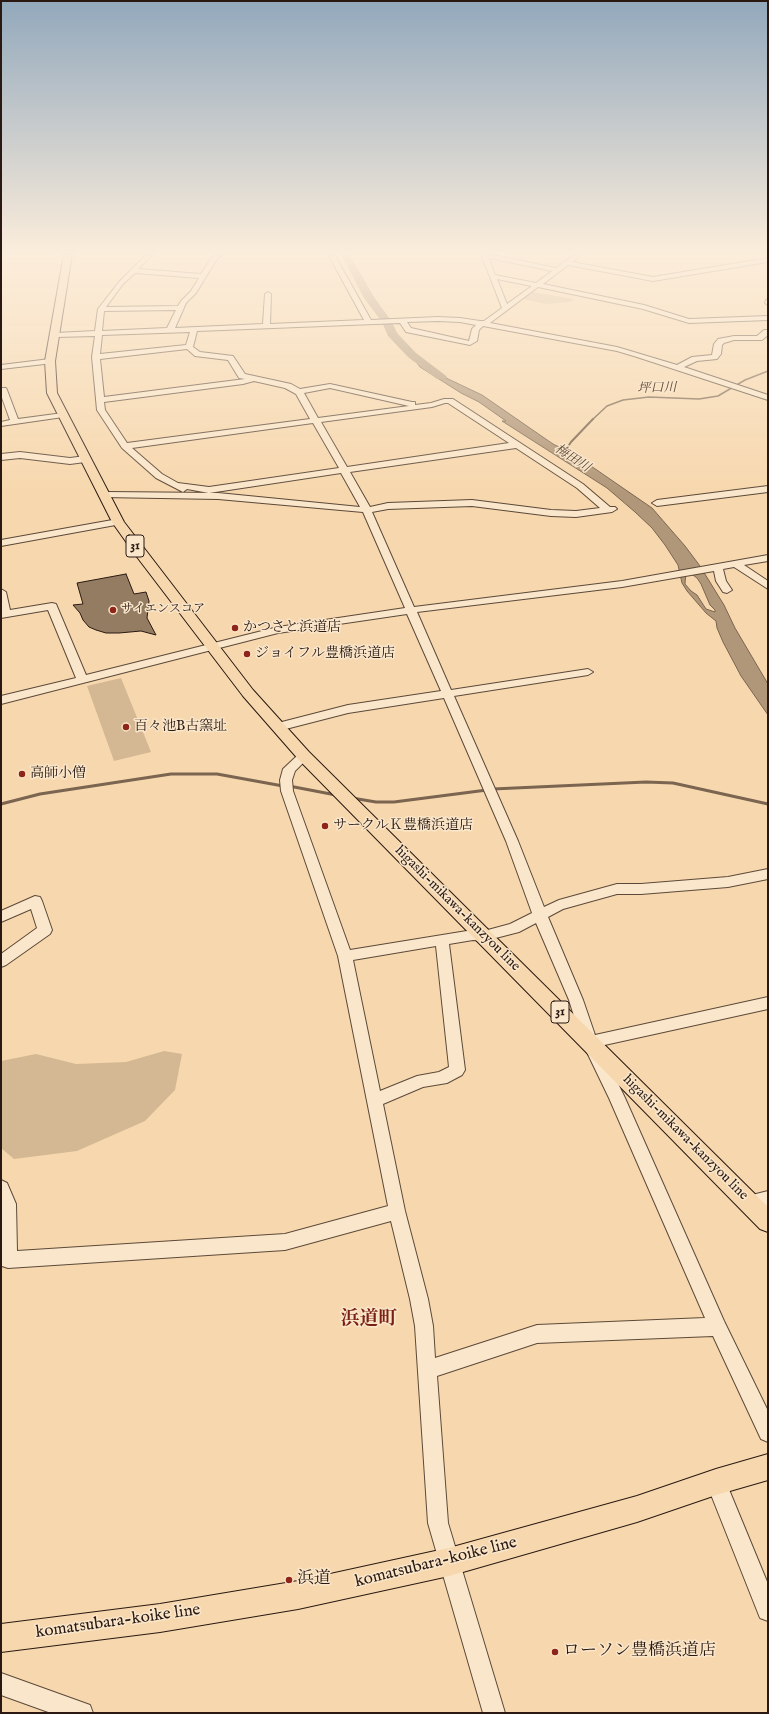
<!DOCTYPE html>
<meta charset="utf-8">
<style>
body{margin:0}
#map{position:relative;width:769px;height:1714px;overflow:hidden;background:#f7d8ae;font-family:"IM FELL English",serif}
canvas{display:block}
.frame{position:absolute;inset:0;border:2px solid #291912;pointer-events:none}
</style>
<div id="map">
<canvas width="769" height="1714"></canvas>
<div class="frame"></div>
</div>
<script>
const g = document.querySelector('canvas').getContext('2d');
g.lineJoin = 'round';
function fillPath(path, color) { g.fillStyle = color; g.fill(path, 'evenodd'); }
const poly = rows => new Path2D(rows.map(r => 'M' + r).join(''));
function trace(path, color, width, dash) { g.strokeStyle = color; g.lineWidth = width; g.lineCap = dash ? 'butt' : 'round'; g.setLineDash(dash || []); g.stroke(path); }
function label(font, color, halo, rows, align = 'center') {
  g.font = font + ' "IM FELL English","Noto Serif JP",serif'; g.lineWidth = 3; g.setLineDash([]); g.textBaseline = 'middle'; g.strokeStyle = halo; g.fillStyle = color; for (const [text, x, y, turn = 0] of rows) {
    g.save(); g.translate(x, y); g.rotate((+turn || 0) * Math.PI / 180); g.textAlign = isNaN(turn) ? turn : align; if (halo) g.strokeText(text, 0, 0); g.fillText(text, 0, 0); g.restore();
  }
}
fillPath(poly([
 [532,292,551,295,574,299,570,302,546,304,523,299],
 [121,678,151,752,114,761,87,686],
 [164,1051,182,1054,175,1090,145,1121,77,1151,14,1159,1,1148,1,1061,36,1054,76,1064,126,1062]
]), '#d4b893');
const water = poly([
 [425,361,444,377,482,395,553,444,575,455,652,508,685,546,700,566,724,605,735,628,768,684,768,715,741,676,723,642,717,628,716,621,706,613,687,591,682,583,678,565,665,545,652,528,635,512,607,488,502,421,506,421,479,402,461,393,420,367,417,363,425,361],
 [686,570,697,578,701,584,710,605,715,610,715,612,706,609,697,595,691,591,685,584,686,570]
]);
fillPath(water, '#b19779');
trace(water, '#7b6550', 1);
trace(poly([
 [592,420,607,406,623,400,649,397,699,399,718,396,745,380,768,371]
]), '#7b6550', 1.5);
trace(poly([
 [564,453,571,442,593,419]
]), '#7b6550', 2);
trace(poly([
 [289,786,336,795],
 [493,789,646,782,673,783,768,804],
 [352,798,376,802,394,802,487,790],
 [1,804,40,794,171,774,217,774,283,786]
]), '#7b6550', 3);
fillPath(poly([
 [341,254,349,254,374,297,392,322,397,333,416,353,445,375,447,377,445,379,437,379,408,357,388,336,382,322,364,298,341,254]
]), '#b19779');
const building = poly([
 [126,574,134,594,146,592,149,601,147,618,156,635,141,631,119,633,106,633,96,630,89,627,83,620,80,613,73,605,83,604,77,583,126,574]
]);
fillPath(building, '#947c63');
trace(building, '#291912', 1);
const minor = poly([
 [147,254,153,254,138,269,201,274,210,260,217,254,223,254,215,262,196,293,186,303,175,328,263,324,265,294,268,292,271,294,270,324,364,320,328,254,334,254,371,320,438,317,460,318,480,321,484,321,502,308,481,254,488,254,556,268,575,254,582,254,572,262,653,277,768,258,768,262,653,281,568,265,543,284,644,305,689,319,768,316,768,320,689,323,643,309,538,287,490,323,617,347,677,365,692,357,712,355,714,344,718,339,734,336,757,336,764,330,768,330,768,335,762,340,734,340,724,343,722,345,721,354,717,359,697,361,684,367,768,395,768,400,637,357,617,351,483,326,479,330,477,341,470,345,406,332,400,323,197,331,193,347,200,352,233,356,245,374,291,384,300,389,330,384,412,402,415,402,415,405,431,403,444,399,453,399,583,484,610,507,615,507,617,509,612,512,576,517,551,516,472,506,388,509,372,512,414,607,622,581,768,555,768,561,744,565,768,581,768,589,734,567,723,569,726,581,732,590,727,593,723,592,716,581,714,571,622,587,417,612,451,690,588,669,593,672,588,675,454,696,518,841,544,907,559,900,617,884,641,884,728,877,768,869,768,879,728,887,641,894,617,894,563,909,548,917,583,1000,595,1035,768,997,768,1009,600,1046,625,1098,724,1321,768,1411,768,1442,761,1439,713,1336,537,1343,437,1376,448,1523,505,1713,483,1713,428,1523,415,1326,410,1299,391,1221,285,1250,8,1268,2,1266,1,1264,1,1180,7,1183,16,1204,17,1251,285,1234,388,1206,338,956,281,791,280,780,283,769,300,753,308,753,310,756,295,771,292,780,293,791,350,950,473,930,484,931,510,924,532,913,506,841,444,698,348,713,278,731,274,730,272,727,274,724,348,705,441,691,407,614,278,633,1,704,1,696,76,678,48,610,1,618,1,589,6,592,10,610,52,603,56,604,86,675,278,627,405,608,363,512,218,499,102,497,100,495,102,493,105,492,218,493,360,507,341,473,209,493,187,489,183,492,156,478,122,448,97,410,92,357,95,336,56,337,52,335,56,333,95,331,98,309,119,282,147,254],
 [489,258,552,271,536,283,495,275,489,258],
 [135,273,199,278,191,291,181,301,178,306,106,307,123,284,135,273],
 [497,279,532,286,507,304,497,279],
 [176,310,167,328,102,331,104,311,176,310],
 [438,321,460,322,476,325,472,329,469,341,411,328,407,322,438,321],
 [190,332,186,345,100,354,102,335,190,332],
 [187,349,195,356,228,360,239,378,245,379,104,397,100,359,187,349],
 [254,381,285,388,296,394,310,419,127,443,105,410,104,402,243,384,254,381],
 [330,388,409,406,318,418,304,393,330,388],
 [445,403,448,403,509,443,347,467,321,422,432,407,445,403],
 [313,423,339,468,209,487,178,483,162,474,132,448,313,423],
 [516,448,577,488,600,508,576,511,551,510,472,500,388,503,370,507,350,472,516,448],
 [536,923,569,1000,582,1042,609,1098,705,1318,537,1325,435,1358,433,1326,428,1299,405,1211,383,1104,423,1087,447,1083,462,1075,465,1070,449,944,473,940,484,941,519,932,536,923],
 [436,946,449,1067,439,1072,417,1076,380,1091,353,960,436,946],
 [768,299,768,305,765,303,766,300,768,299],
 [50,359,53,359,53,363,1,369,1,365,50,359],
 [1,388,6,388,7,390,18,419,63,413,67,415,63,417,1,426,1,422,10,420,1,395,1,388],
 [20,452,70,458,85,456,89,459,85,462,70,464,20,458,1,460,1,454,20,452],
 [768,486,768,492,657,506,652,503,657,500,768,486],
 [118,519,123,522,121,524,1,546,1,540,118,519],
 [35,896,40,897,42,901,52,930,50,934,6,965,1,967,1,954,37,928,31,909,1,922,1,911,35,896],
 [768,1191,768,1207,750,1211,744,1209,742,1203,744,1197,768,1191],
 [716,1472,723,1475,768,1584,768,1621,760,1618,706,1482,709,1475,716,1472],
 [1,1673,90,1705,93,1713,51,1713,1,1695,1,1673]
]);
const major = poly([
 [64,254,72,254,55,361,57,393,124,522,253,690,309,752,768,1207,768,1232,760,1229,299,760,243,696,134,553,112,522,47,393,45,361,64,254],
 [768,1454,768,1480,716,1495,637,1522,449,1576,298,1609,160,1632,1,1652,1,1624,160,1604,298,1581,449,1548,637,1496,716,1469,768,1454]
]);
trace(minor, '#5c4939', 2);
trace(major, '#291912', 2);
fillPath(minor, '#fae6ca');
fillPath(major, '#f7d8ae');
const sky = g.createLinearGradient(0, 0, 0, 494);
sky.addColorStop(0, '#92a8bc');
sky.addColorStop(0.51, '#fbeddb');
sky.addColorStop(1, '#fbeddb00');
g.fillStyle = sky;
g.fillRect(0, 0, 769, 494);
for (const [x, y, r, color] of [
 [113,610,4,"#8f2418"],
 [235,628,4,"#8f2418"],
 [247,654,4,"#8f2418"],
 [126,727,4,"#8f2418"],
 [22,774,4,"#8f2418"],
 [325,826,4,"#8f2418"],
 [289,1580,4,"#8f2418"],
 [555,1652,4,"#8f2418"]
]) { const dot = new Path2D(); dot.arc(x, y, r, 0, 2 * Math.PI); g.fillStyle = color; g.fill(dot); trace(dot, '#fae6ca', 1.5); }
label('12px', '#291912', '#fae6ca', [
 ["サイエンスコア",121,610]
], 'left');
label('italic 13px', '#5f4b3b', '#fae6ca', [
 ["坪口川",657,389,-1],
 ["梅田川",572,459,33]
]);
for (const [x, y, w] of [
 [135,546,18],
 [560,1012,18]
]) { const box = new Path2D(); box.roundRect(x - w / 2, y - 11, w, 22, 3); g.fillStyle = '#fae6ca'; g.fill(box); trace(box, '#291912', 1); }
label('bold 13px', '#291912', null, [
 ["31",135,546],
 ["31",560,1012]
]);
label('14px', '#291912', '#fae6ca', [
 ["かつさと浜道店",243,628],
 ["ジョイフル豊橋浜道店",255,654],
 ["百々池B古窯址",134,727],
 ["高師小僧",30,774],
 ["サークルＫ豊橋浜道店",333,826]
], 'left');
label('14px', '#291912', '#fae6ca', [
 ["higashi-mikawa-kanzyou line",457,909,45],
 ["higashi-mikawa-kanzyou line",685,1138,45]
]);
label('17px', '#291912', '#fae6ca', [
 ["komatsubara-koike line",436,1563,-14],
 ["komatsubara-koike line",118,1622,-8]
]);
label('17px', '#291912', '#fae6ca', [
 ["浜道",297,1580],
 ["ローソン豊橋浜道店",563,1652]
], 'left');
label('bold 19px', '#7a1f14', '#fae6ca', [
 ["浜道町",369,1320]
]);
</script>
